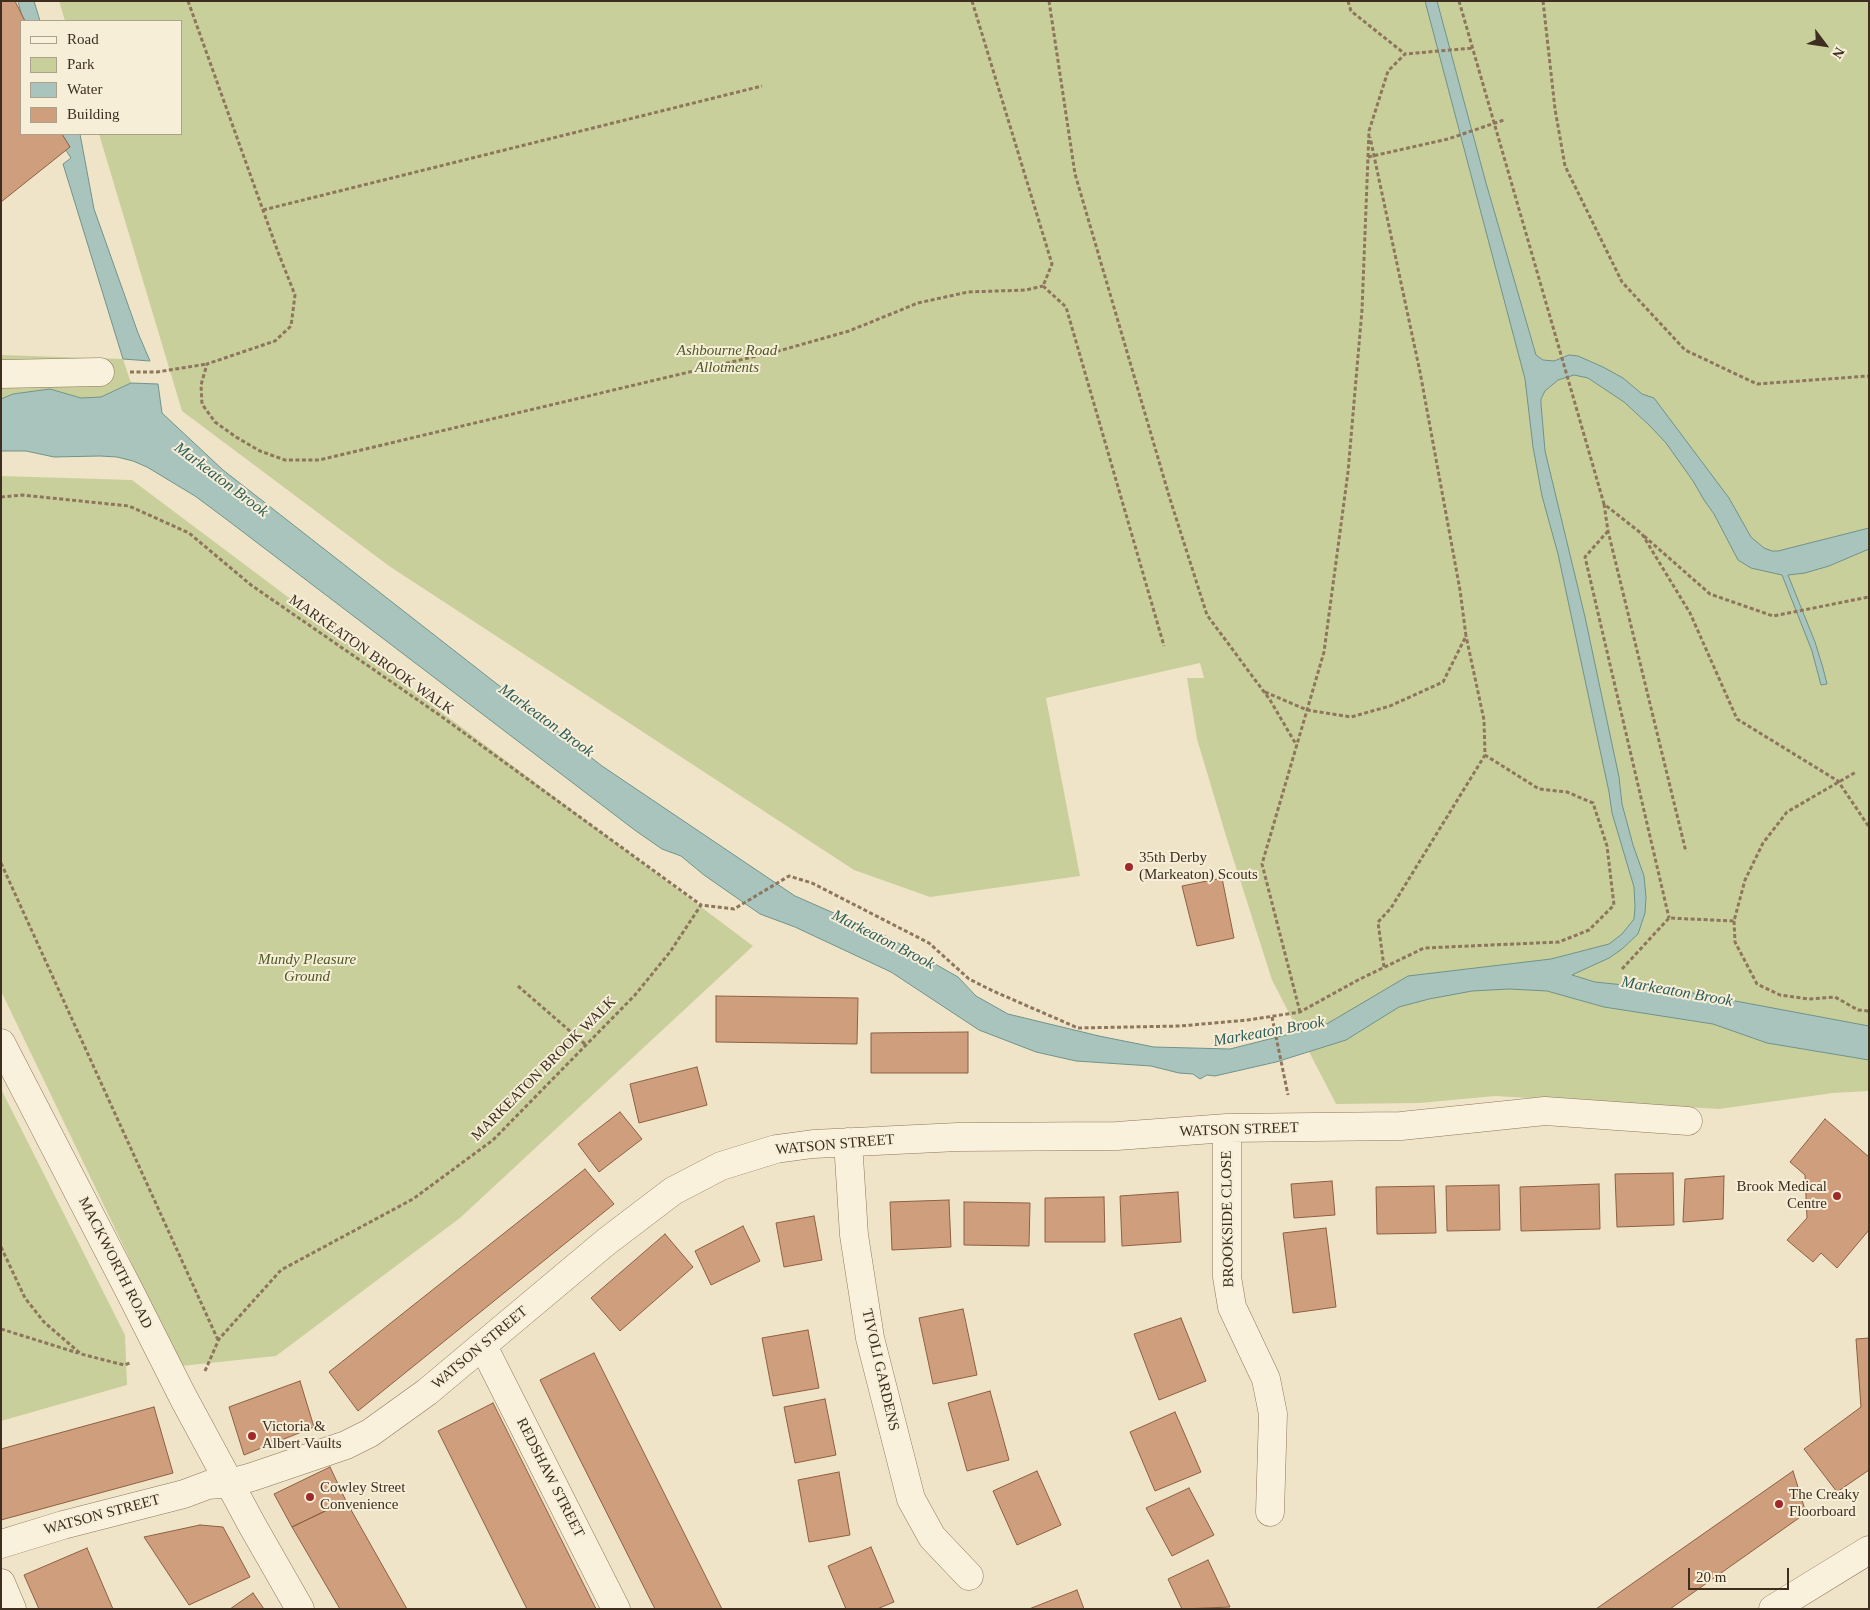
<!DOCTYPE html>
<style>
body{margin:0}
#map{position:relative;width:1870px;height:1610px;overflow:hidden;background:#f0e4c8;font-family:Georgia,serif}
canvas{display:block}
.frame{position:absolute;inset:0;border:2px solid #3d2e20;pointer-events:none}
.legend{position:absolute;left:20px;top:20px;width:162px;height:115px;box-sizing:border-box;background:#f7eed8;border:1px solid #ada18e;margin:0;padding:6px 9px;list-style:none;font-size:15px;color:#3d2e20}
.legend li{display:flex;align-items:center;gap:10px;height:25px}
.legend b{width:25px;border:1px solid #ada18e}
.north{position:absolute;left:1800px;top:20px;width:50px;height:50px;-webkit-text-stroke:4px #f7eed8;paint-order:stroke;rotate:121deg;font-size:14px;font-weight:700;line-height:20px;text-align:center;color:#3d2e20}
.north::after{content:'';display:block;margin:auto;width:18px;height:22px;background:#3d2e20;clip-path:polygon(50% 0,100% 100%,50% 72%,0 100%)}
.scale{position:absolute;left:1688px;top:1568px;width:101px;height:22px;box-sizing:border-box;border:2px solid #3d2e20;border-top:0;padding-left:6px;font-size:15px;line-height:18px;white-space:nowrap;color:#3d2e20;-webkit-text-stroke:4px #f7eed8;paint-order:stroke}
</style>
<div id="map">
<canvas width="1870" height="1610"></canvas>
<div class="frame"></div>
<ul class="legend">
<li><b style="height:6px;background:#faf1dc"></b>Road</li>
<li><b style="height:14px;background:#c9cf9b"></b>Park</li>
<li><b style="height:14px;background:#a9c4bc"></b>Water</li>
<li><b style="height:14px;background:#cf9f7d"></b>Building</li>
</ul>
<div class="north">N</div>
<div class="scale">20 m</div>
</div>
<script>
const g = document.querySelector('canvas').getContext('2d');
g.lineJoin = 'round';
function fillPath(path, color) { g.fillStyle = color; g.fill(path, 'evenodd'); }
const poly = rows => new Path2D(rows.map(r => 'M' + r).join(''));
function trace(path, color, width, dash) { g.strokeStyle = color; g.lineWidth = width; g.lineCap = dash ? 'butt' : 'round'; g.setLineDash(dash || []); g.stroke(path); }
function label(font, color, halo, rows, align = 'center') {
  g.font = font + ' Georgia,serif'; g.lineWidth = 4; g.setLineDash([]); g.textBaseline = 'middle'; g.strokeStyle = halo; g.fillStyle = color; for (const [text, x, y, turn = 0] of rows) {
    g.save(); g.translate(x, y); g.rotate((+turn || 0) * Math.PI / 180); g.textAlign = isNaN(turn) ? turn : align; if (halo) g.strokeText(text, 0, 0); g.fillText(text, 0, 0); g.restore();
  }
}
fillPath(poly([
 [59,1,1869,1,1869,1091,1833,1093,1719,1109,1495,1096,1420,1103,1336,1104,1272,980,1226,836,1197,739,1187,678,1204,678,1200,663,1046,698,1080,876,930,897,854,870,389,566,182,411,99,134,181,134,181,21,65,21],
 [1,355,123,359,131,383,101,397,81,398,50,389,13,394,1,399],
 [1,476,132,480,753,946,460,1218,276,1356,181,1366,1,991],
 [1,1089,125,1335,127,1385,1,1421]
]), '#c9cf9b');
const water = poly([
 [18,1,34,1,40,21,23,21,18,1],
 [1425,1,1437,1,1486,183,1536,355,1543,360,1554,361,1569,355,1578,356,1603,367,1623,378,1642,394,1654,398,1729,498,1751,537,1764,548,1772,551,1778,551,1869,528,1869,549,1829,566,1805,573,1788,575,1815,642,1823,668,1827,684,1821,685,1812,651,1782,575,1751,568,1738,560,1714,514,1704,500,1693,481,1666,443,1649,425,1624,402,1588,378,1574,375,1558,380,1545,391,1541,399,1541,404,1545,451,1585,617,1619,777,1622,804,1633,845,1644,876,1646,897,1645,913,1638,934,1622,949,1609,958,1572,975,1595,982,1682,991,1869,1026,1869,1060,1767,1043,1713,1024,1604,1007,1547,991,1509,989,1472,991,1429,999,1399,1007,1346,1040,1276,1062,1215,1076,1207,1075,1200,1079,1193,1074,1179,1073,1151,1066,1076,1061,1036,1052,979,1030,891,972,795,927,760,914,704,875,681,856,662,849,636,831,226,519,195,496,147,467,133,461,117,457,100,456,54,457,26,451,1,451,1,399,13,394,50,389,81,398,101,397,131,383,158,384,162,413,223,470,602,766,795,896,884,935,958,977,976,996,1008,1014,1099,1036,1154,1047,1230,1049,1325,1025,1408,976,1551,959,1609,944,1622,934,1634,919,1635,907,1634,887,1612,813,1609,792,1558,554,1542,496,1533,447,1525,379,1425,1],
 [58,134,80,134,94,209,138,333,150,361,123,359,63,164,71,158,59,140,58,134]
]);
fillPath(water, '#a9c4bc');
trace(water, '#6f938a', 1);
const building = poly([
 [1,1,15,1,25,21,21,21,21,134,62,134,70,147,1,202,1,1],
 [1222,878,1234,938,1197,946,1182,886,1222,878],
 [716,996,858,998,857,1044,716,1042,716,996],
 [968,1032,968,1073,871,1073,871,1033,968,1032],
 [697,1067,707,1105,639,1123,630,1084,697,1067],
 [620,1112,642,1139,599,1172,578,1144,620,1112],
 [1825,1119,1869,1157,1869,1230,1837,1268,1821,1253,1813,1262,1787,1240,1807,1218,1805,1175,1790,1162,1825,1119],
 [585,1169,614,1204,358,1411,329,1372,585,1169],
 [1673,1173,1674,1225,1617,1227,1615,1174,1673,1173],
 [1724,1176,1723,1219,1683,1222,1685,1179,1724,1176],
 [1332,1181,1335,1215,1294,1218,1291,1184,1332,1181],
 [1599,1184,1600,1229,1521,1231,1520,1187,1599,1184],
 [1499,1185,1500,1230,1447,1231,1446,1186,1499,1185],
 [1434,1186,1436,1233,1377,1234,1376,1187,1434,1186],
 [1178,1192,1181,1242,1122,1246,1120,1196,1178,1192],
 [1104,1197,1105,1242,1045,1242,1045,1198,1104,1197],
 [949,1200,951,1247,892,1250,890,1202,949,1200],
 [964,1202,1030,1203,1029,1246,964,1245,964,1202],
 [814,1216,822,1260,784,1267,776,1223,814,1216],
 [743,1226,760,1261,711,1285,695,1251,743,1226],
 [1326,1228,1336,1307,1293,1313,1283,1233,1326,1228],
 [665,1234,693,1267,620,1331,591,1298,665,1234],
 [963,1309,977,1375,933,1384,919,1318,963,1309],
 [1181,1318,1206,1381,1159,1400,1134,1334,1181,1318],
 [808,1330,819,1388,773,1396,762,1338,808,1330],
 [1869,1338,1869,1470,1837,1492,1804,1449,1861,1407,1856,1339,1869,1338],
 [594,1353,722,1609,655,1609,540,1380,594,1353],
 [300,1381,314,1427,244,1455,229,1407,300,1381],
 [990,1391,1009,1460,967,1471,948,1403,990,1391],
 [825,1399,836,1455,795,1463,784,1407,825,1399],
 [493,1403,596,1609,527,1609,438,1431,493,1403],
 [154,1407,173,1473,1,1520,1,1449,154,1407],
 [1175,1412,1201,1472,1155,1491,1130,1432,1175,1412],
 [330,1467,346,1501,292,1527,274,1494,330,1467],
 [1037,1471,1061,1525,1017,1545,993,1491,1037,1471],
 [1793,1471,1806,1513,1670,1609,1596,1609,1793,1471],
 [839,1472,850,1535,809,1542,798,1480,839,1472],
 [1189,1488,1214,1535,1172,1556,1146,1508,1189,1488],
 [346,1501,407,1609,340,1609,292,1527,346,1501],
 [200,1525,223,1527,250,1577,189,1605,144,1537,200,1525],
 [871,1547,894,1602,877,1609,846,1609,828,1566,871,1547],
 [87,1548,113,1609,39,1609,24,1575,87,1548],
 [1208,1560,1230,1607,1182,1609,1168,1579,1208,1560],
 [1077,1590,1084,1609,1029,1609,1077,1590],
 [253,1593,264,1609,230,1609,253,1593]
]);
fillPath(building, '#cf9f7d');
trace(building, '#8d5f41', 1);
const minor = poly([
 [1,374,100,372],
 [1,1043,131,1294,183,1397,252,1525,300,1609],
 [1227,1128,1227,1277,1232,1307,1266,1379,1273,1414,1270,1512],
 [848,1142,854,1235,870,1338,911,1499,932,1537,969,1576],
 [483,1346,616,1609],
 [1,1544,63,1525,184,1494,208,1485,230,1483,252,1477,346,1445,370,1433,427,1392,606,1242,673,1191,721,1166,776,1149,813,1144,958,1137,1117,1136,1227,1128,1401,1126,1545,1111,1688,1121],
 [1,1583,12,1609],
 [1773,1609,1869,1550]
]);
trace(minor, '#8d765c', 29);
trace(poly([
 [188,1,278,252,295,295,291,326,275,341,207,364,201,385,202,404,215,422,236,437,260,451,285,460,319,460,782,350,849,331,918,303,968,292,1026,290,1043,286],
 [972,1,1052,264,1043,286],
 [1049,1,1075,174,1170,499,1207,615,1270,700,1297,746],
 [1348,1,1351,11,1405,54],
 [1459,1,1604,504,1642,534,1690,613,1737,719,1838,781,1869,827],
 [1543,1,1555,109,1565,166,1622,282,1685,350,1757,384,1869,376],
 [1368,157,1448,139,1504,120],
 [263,210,762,86],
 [1043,286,1066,307,1164,646],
 [130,372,157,372,207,364],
 [1,497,22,495,129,506,189,533,251,585,438,714,701,905],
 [1604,504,1608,531,1686,852],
 [1608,531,1585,557,1669,918],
 [1644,536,1710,594,1773,616,1869,597],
 [1265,692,1307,710,1351,717,1390,706,1443,682,1466,636,1460,590,1420,372,1370,137],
 [1,863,218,1340],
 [1734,921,1735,942,1757,984,1780,995,1809,999,1835,997,1858,1010,1869,1011],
 [1384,967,1378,922,1391,908,1485,755],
 [1622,969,1669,918,1734,921,1745,880,1763,843,1787,812,1856,772],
 [518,986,586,1045],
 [1300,1012,1262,864,1324,652,1348,472,1362,310,1369,131,1388,71,1405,54,1473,48],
 [1272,1017,1288,1095],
 [1,1247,25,1298,44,1322,81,1354,124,1365,130,1363],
 [1,1329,78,1353],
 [205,1371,219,1339,281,1270,413,1199,493,1140,635,995,670,952,701,905,734,909,789,876,812,883,929,943,969,979,993,991,1078,1028,1180,1026,1248,1020,1300,1012,1358,980,1424,948,1559,942,1589,930,1614,905,1607,846,1593,803,1567,792,1539,789,1485,755,1484,720,1466,636]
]), '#8d765c', 3, [4, 2.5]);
trace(minor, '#faf1dc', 28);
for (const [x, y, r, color] of [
 [1129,867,5,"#9e2a2b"],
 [1837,1196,5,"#9e2a2b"],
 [252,1436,5,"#9e2a2b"],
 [310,1497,5,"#9e2a2b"],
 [1779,1504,5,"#9e2a2b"]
]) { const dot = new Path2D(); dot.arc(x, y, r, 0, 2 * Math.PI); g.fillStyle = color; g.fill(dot); trace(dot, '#f7eed8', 2); }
label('italic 15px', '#4d5a26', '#f7eed8', [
 ["Ashbourne Road",727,351],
 ["Allotments",727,368],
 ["Mundy Pleasure",307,960],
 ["Ground",307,977]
]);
label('15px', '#3d2e20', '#f7eed8', [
 ["MARKEATON BROOK WALK",371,655,35],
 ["MARKEATON BROOK WALK",544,1069,-45],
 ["WATSON STREET",1239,1130,-2],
 ["WATSON STREET",835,1145,-5],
 ["BROOKSIDE CLOSE",1228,1219,-91],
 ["MACKWORTH ROAD",115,1263,63],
 ["WATSON STREET",480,1348,-40],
 ["TIVOLI GARDENS",880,1370,77],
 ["REDSHAW STREET",550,1478,63],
 ["WATSON STREET",102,1515,-15]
]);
label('15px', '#3d2e20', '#f7eed8', [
 ["35th Derby",1139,858],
 ["(Markeaton) Scouts",1139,875],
 ["Brook Medical",1827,1187,"right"],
 ["Centre",1827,1204,"right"],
 ["Victoria &",262,1427],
 ["Albert Vaults",262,1444],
 ["Cowley Street",320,1488],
 ["Convenience",320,1505],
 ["The Creaky",1789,1495],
 ["Floorboard",1789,1512]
], 'left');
label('italic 16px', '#2f5d5a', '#f7eed8', [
 ["Markeaton Brook",221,480,37],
 ["Markeaton Brook",546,721,36],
 ["Markeaton Brook",883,940,27],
 ["Markeaton Brook",1677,992,10],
 ["Markeaton Brook",1269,1032,-10]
]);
</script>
